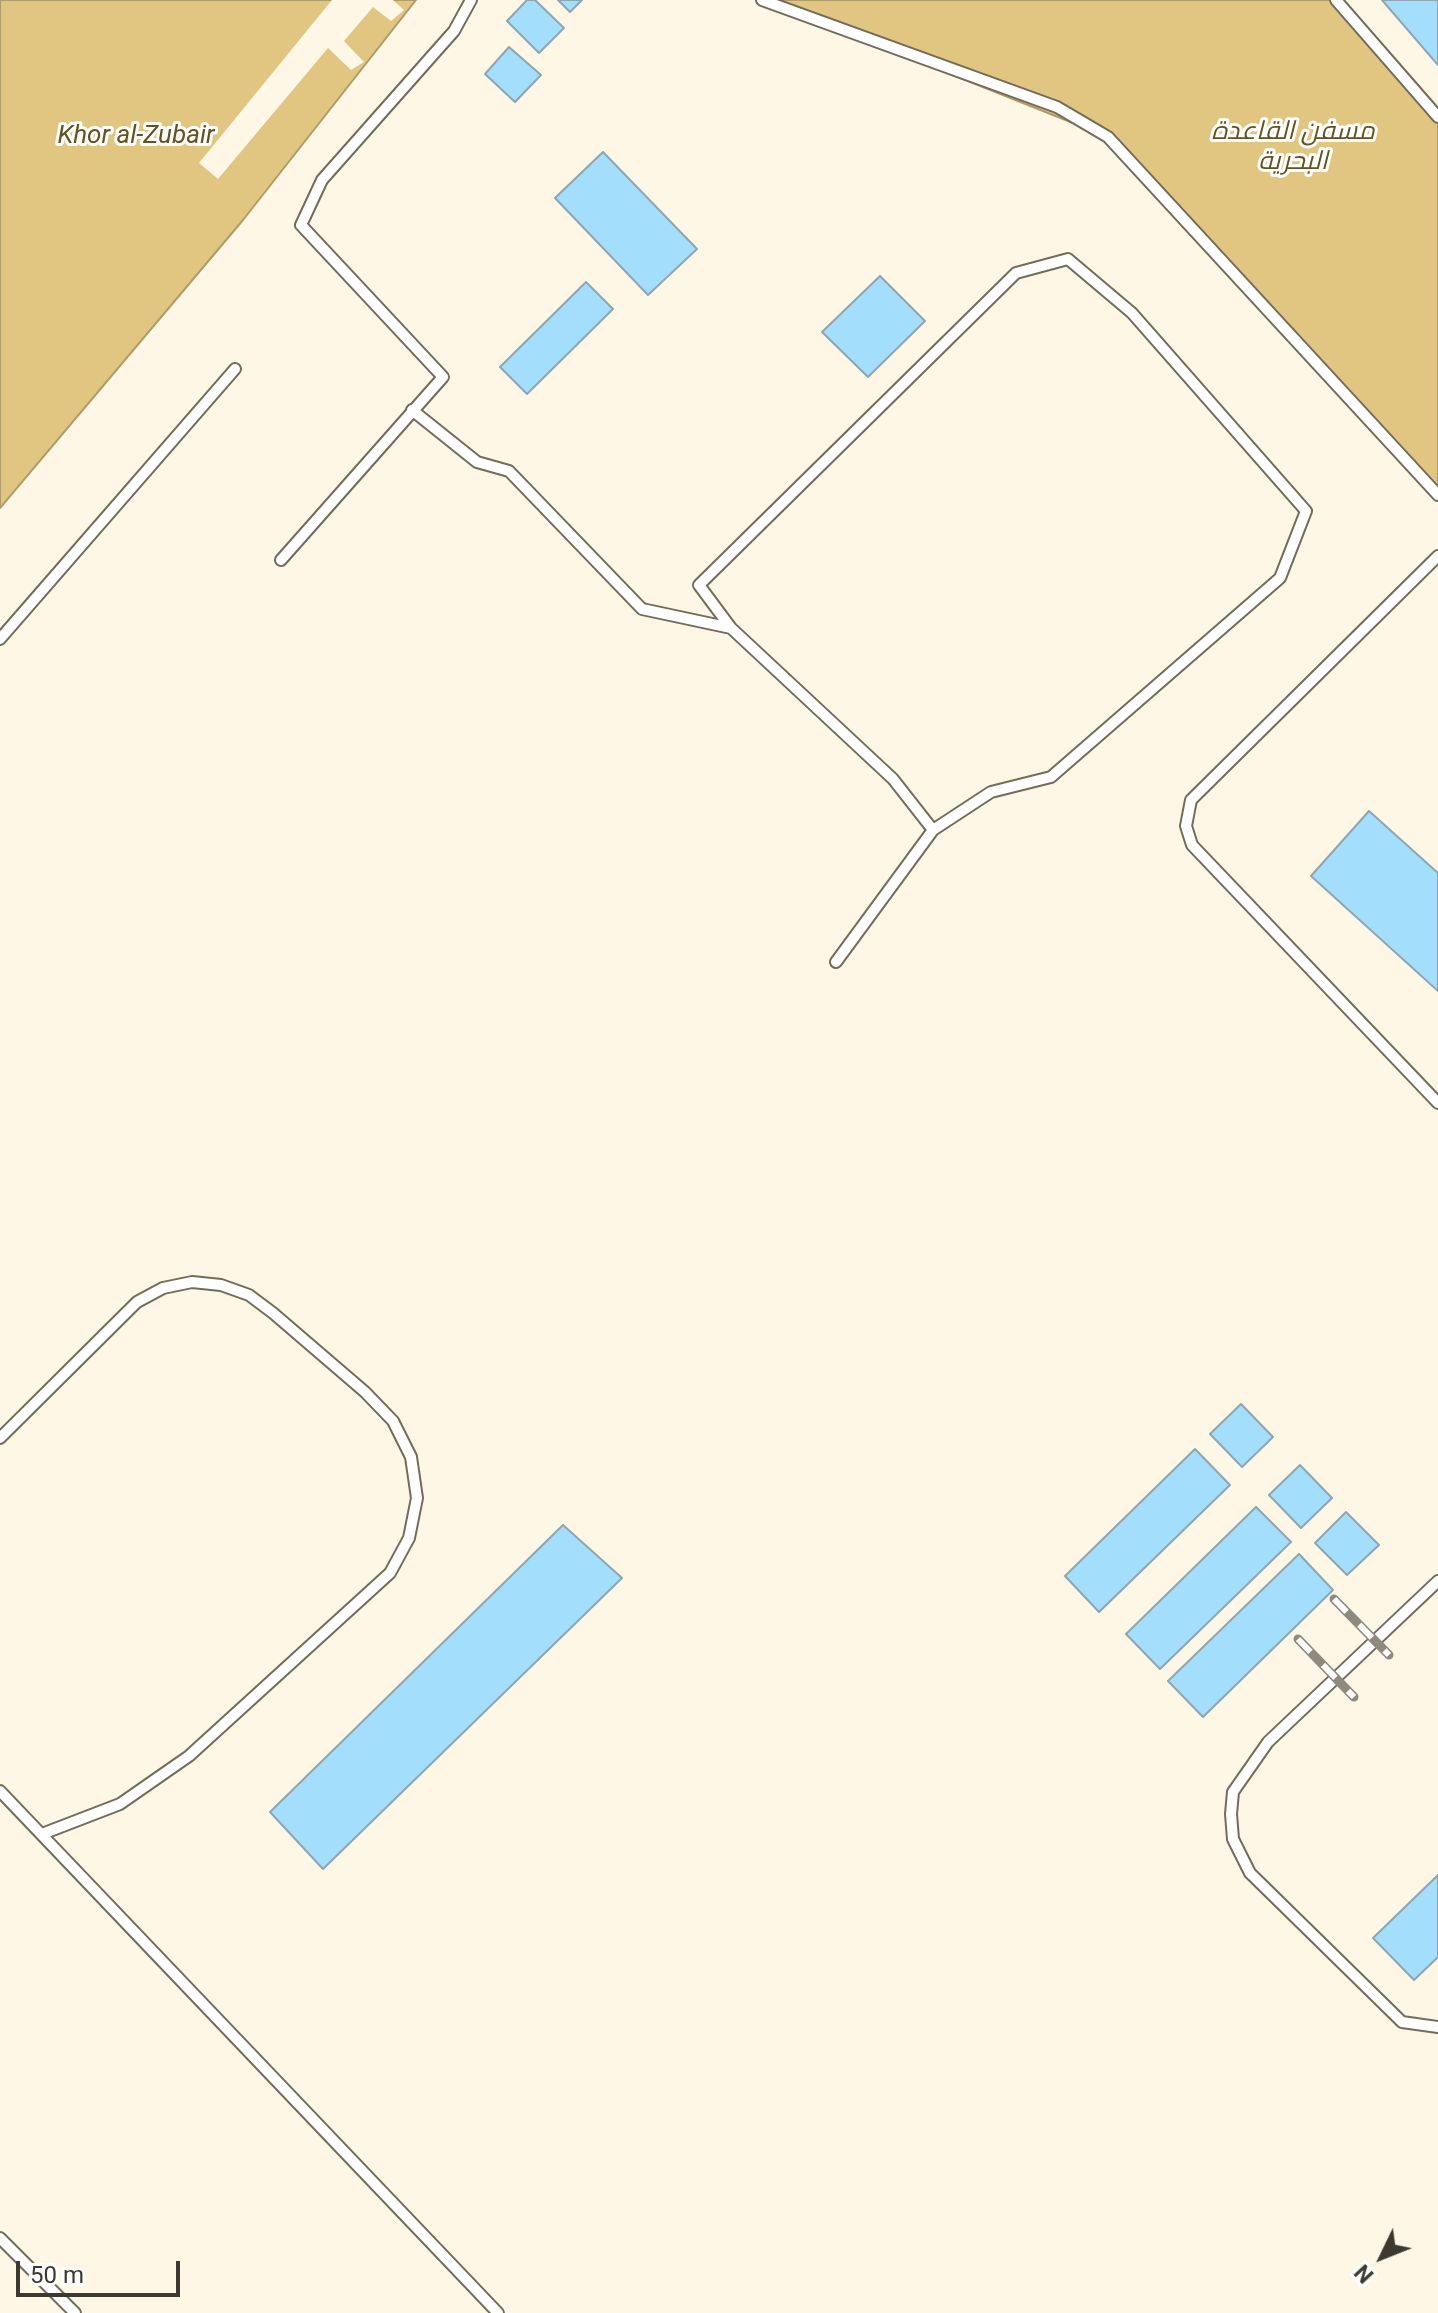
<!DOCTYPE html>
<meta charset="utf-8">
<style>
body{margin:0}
#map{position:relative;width:1438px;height:2313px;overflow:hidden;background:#fef7e6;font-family:Roboto,sans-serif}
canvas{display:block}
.north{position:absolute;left:1342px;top:2217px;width:80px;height:80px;-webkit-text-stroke:6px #fff;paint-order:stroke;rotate:227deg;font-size:22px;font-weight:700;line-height:32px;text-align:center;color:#3c3931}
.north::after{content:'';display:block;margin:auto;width:28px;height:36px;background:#3c3931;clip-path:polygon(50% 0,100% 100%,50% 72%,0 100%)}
.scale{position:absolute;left:16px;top:2261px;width:164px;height:36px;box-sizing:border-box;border:4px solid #3c3931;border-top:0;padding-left:10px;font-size:24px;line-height:28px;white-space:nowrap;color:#3c3931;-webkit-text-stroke:6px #fff;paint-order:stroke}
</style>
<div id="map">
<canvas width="1438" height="2313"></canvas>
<div class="north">N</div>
<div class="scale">50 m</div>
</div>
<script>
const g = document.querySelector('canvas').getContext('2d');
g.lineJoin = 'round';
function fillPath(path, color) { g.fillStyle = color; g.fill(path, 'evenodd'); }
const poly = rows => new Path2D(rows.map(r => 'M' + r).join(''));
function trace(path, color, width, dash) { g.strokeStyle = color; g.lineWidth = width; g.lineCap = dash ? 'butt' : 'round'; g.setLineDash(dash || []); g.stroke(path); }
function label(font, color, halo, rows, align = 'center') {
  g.font = font + ' Roboto,Cairo,sans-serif'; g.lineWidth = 6; g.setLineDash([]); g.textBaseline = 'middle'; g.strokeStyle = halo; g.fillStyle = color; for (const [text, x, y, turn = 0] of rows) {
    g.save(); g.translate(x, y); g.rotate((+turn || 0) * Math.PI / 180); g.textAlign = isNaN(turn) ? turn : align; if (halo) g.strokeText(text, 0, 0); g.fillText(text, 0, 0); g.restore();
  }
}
const water = poly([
 [0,0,416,0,243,220,0,508,0,0],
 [765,0,1339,0,1438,115,1438,499,1108,137,765,0]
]);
fillPath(water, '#e0c681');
trace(water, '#af9c69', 2);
fillPath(poly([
 [332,0,393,0,404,10,391,21,373,7,344,41,364,62,351,70,328,48,218,179,199,163]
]), '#fef7e6');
const building = poly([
 [527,0,535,0,564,28,539,53,507,21,527,0],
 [558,0,582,0,570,12,558,0],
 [1382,0,1438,0,1438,65,1382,0],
 [509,47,541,75,515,102,485,74,509,47],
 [603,152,697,249,648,295,555,198,603,152],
 [880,276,925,321,868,377,822,332,880,276],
 [586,282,613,309,527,394,500,367,586,282],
 [1369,811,1438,873,1438,991,1311,876,1369,811],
 [1241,1404,1273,1437,1242,1467,1210,1434,1241,1404],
 [1195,1449,1230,1485,1099,1612,1065,1576,1195,1449],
 [1300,1465,1332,1498,1301,1528,1269,1495,1300,1465],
 [1256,1507,1291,1542,1160,1669,1126,1634,1256,1507],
 [1346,1512,1379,1545,1347,1575,1315,1543,1346,1512],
 [563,1525,622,1578,323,1869,270,1812,563,1525],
 [1299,1554,1333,1590,1203,1717,1168,1681,1299,1554],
 [1438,1875,1438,1957,1414,1980,1373,1938,1438,1875]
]);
fillPath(building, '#a3dffd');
trace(building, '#8fa5b0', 2);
const lane = poly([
 [762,0,1057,107,1108,137,1438,495],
 [1336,0,1438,117],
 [412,410,477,462,509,471,642,609,731,628,893,779,933,830,836,962],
 [1438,556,1191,800,1186,826,1192,845,1438,1103],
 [281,560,443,377,301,225,322,180,454,31,471,0],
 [731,628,699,585,1016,273,1068,259,1132,313,1306,511,1280,578,1051,777,991,792,933,830],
 [0,639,235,369],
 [0,1438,137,1302,163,1288,192,1282,221,1285,249,1295,273,1313,365,1392,393,1421,411,1457,417,1498,409,1538,390,1573,189,1756,120,1804,42,1834],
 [1438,1581,1268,1742,1233,1792,1231,1814,1233,1839,1250,1873,1402,2022,1438,2027],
 [0,1791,498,2313],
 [0,2238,75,2313]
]);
trace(lane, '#736c59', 14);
trace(lane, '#fff', 10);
const rail = poly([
 [1334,1599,1389,1655],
 [1298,1639,1354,1697]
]);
trace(rail, '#8f8a7e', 9);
trace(rail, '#fff', 6, [18]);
label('italic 26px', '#65521e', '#fff', [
 ["مسفن القاعدة",1293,132],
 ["البحرية",1293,162],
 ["Khor al-Zubair",136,136]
]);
</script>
